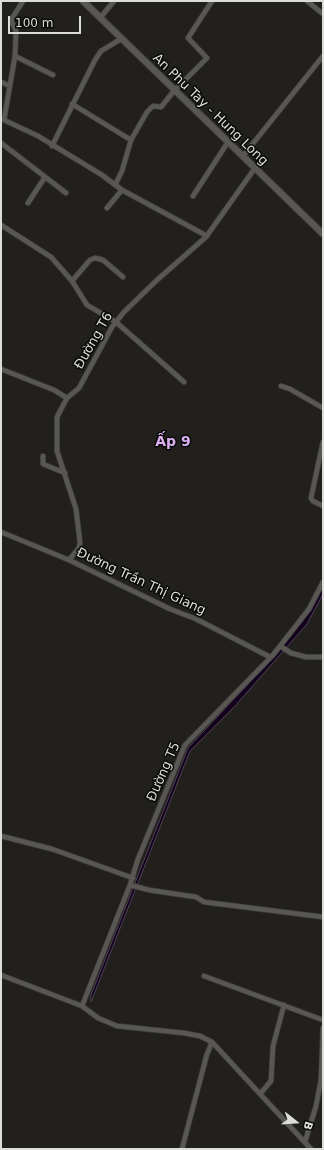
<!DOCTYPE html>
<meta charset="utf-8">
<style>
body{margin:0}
#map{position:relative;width:324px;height:1150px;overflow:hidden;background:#21201d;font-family:"DejaVu Sans",sans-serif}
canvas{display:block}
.frame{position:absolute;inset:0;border:2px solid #dcdcda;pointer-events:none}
.north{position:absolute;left:276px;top:1102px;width:40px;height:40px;-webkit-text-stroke:3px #0a0a09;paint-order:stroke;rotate:107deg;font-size:11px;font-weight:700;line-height:16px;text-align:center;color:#dcdcda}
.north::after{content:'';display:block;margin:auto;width:14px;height:18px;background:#dcdcda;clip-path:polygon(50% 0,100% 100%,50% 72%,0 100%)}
.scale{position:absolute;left:8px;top:16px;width:73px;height:18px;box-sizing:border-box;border:2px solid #dcdcda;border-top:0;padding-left:5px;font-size:12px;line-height:14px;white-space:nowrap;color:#dcdcda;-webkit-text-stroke:3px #0a0a09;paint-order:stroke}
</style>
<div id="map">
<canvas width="324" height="1150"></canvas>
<div class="frame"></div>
<div class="north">B</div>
<div class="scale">100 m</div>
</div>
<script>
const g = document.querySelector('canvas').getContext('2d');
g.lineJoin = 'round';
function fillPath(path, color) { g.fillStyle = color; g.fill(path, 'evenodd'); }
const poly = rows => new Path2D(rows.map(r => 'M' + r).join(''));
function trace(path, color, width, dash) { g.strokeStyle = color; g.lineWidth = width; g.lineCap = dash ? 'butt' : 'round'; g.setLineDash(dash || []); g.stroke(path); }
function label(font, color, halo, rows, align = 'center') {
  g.font = font + ' "DejaVu Sans",sans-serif'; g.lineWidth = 3; g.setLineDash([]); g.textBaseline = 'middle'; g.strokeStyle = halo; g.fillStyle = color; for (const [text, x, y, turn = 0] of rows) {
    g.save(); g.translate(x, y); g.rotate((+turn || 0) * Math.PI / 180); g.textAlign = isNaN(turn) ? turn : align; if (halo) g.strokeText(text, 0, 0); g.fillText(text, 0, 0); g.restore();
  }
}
const water = poly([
 [323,586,323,594,307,624,235,706,190,751,91,1002,91,995,188,748,264,667,302,622,323,586]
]);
fillPath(water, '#13001d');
trace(water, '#4f4256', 1);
const minor = poly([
 [23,1,11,20,16,31,15,56,4,120,38,136,102,175,122,190,207,236],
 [307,1,323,14],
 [100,18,114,1],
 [15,56,53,75],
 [1,82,10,86],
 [72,104,131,140],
 [1,143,66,193],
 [52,146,95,60,101,51,121,39],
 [243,156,323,56],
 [115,185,122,171,131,140,147,112,153,106,161,107,174,91,207,58,188,38,212,1],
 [193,196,228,142],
 [28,203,45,177],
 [107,208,122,190],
 [1,225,51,257,72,281,87,305,116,322,184,382],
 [72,281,90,260,95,258,103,260,123,277],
 [1,369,54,390,67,398],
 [281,386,290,389,323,408],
 [323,442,311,498,313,501,323,506],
 [43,456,43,464,65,473],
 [1,532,69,560,170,609,196,619,270,657],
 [69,560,79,548,80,542,76,509,57,451,57,417,67,398,79,388,112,327,124,312,157,280,206,237,255,168],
 [280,646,291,653,306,657,323,657],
 [1,836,52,849,133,878],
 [130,885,149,890,196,897,204,902,323,917],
 [1,975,82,1006,98,1018,117,1026,184,1033,200,1036,212,1042,311,1149],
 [204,976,323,1020],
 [82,1006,130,885,138,859,185,745,273,655,309,609,323,582],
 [260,1094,271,1081,273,1046,284,1005],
 [305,1142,316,1106,321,1080,323,1028],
 [182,1149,207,1054,212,1042]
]);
const tertiary = poly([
 [83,1,323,234]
]);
trace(minor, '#3d3c3a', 6);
trace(tertiary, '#3d3c3a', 8);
trace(minor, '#585754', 4.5);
trace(tertiary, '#585754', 6);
label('13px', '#dcdcda', '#0a0a09', [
 ["An Phu Tay - Hung Long",210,110,44],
 ["Đường T6",94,341,-60],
 ["Đường Trần Thị Giang",141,582,25],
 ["Đường T5",164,772,-66]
]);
label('bold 14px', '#dab0f1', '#0a0a09', [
 ["Ấp 9",173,442]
]);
</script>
